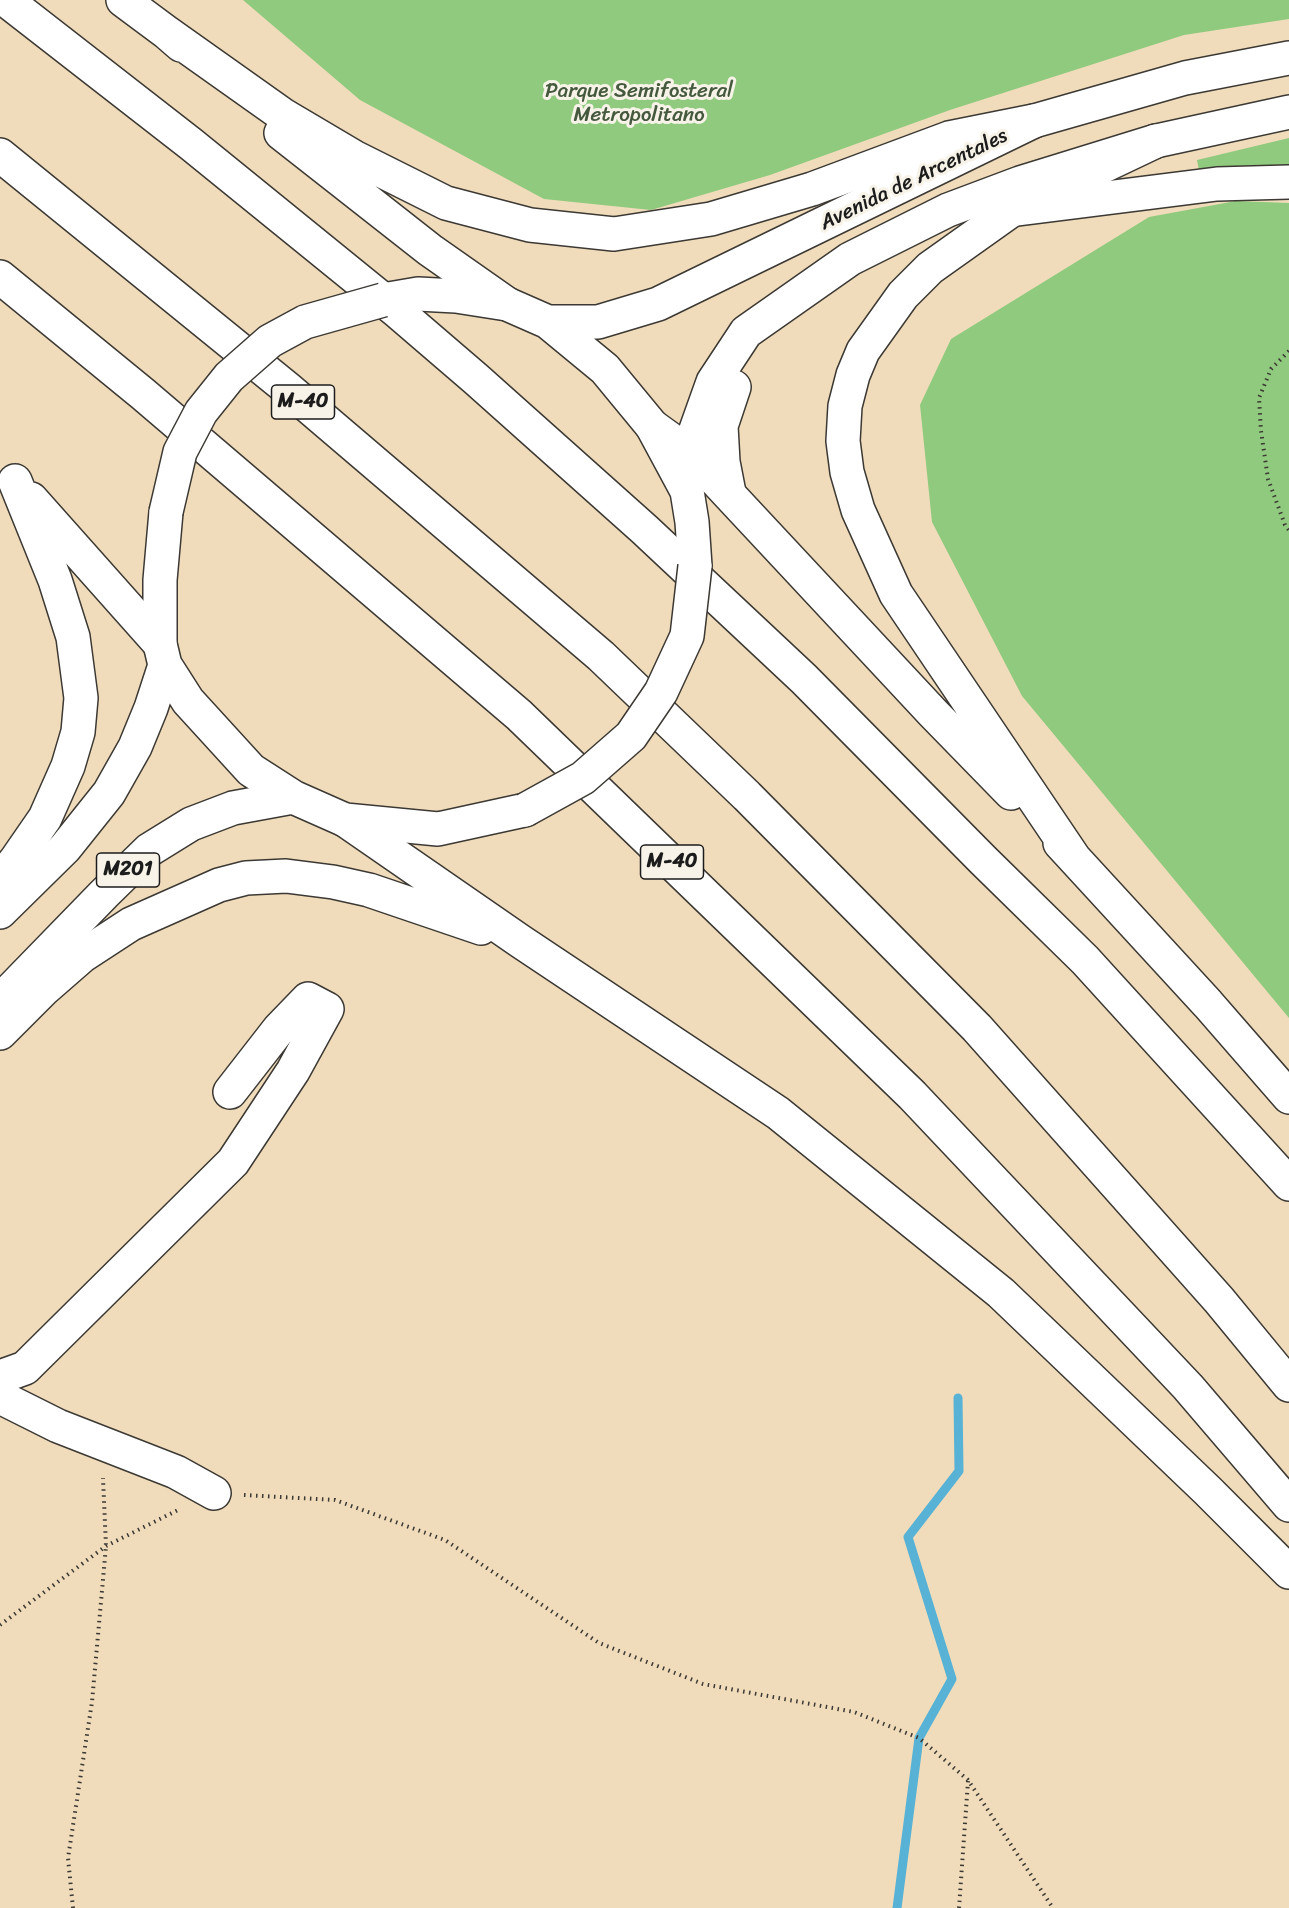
<!DOCTYPE html>
<style>
body{margin:0}
canvas{display:block;background:#f0dcbb}
</style>
<canvas width="1289" height="1908"></canvas>
<script>
const g = document.querySelector('canvas').getContext('2d');
g.lineJoin = 'round';
function fillPath(path, color) { g.fillStyle = color; g.fill(path, 'evenodd'); }
const poly = rows => new Path2D(rows.map(r => 'M' + r).join(''));
function trace(path, color, width, dash) { g.strokeStyle = color; g.lineWidth = width; g.lineCap = dash ? 'butt' : 'round'; g.setLineDash(dash || []); g.stroke(path); }
function label(font, color, halo, rows, align = 'center') {
  g.font = font + ' Sriracha,sans-serif'; g.lineWidth = 6; g.setLineDash([]); g.textBaseline = 'middle'; g.strokeStyle = halo; g.fillStyle = color; for (const [text, x, y, turn = 0] of rows) {
    g.save(); g.translate(x, y); g.rotate((+turn || 0) * Math.PI / 180); g.textAlign = isNaN(turn) ? turn : align; if (halo) g.strokeText(text, 0, 0); g.fillText(text, 0, 0); g.restore();
  }
}
fillPath(poly([
 [243,0,1289,0,1289,19,1184,35,950,110,770,175,651,210,544,199,360,100],
 [1289,138,1289,165,1200,176,1197,160],
 [1236,201,1289,203,1289,1018,1022,696,932,522,920,405,951,339,1149,217]
]), '#90ca7e');
trace(poly([
 [897,1908,919,1738,952,1679,908,1537,959,1471,958,1398]
]), '#57b2d5', 9);
const minor = poly([
 [1018,209,1217,184,1289,182],
 [0,1377,25,1368,233,1162,293,1071,327,1009,308,999,279,1029,230,1092],
 [0,1397,58,1426,176,1472,214,1493]
]);
const primary = poly([
 [383,300,418,294,456,296,507,304,548,322,605,369,652,426,687,491,692,522,695,566],
 [548,322,598,322,658,304,1034,121,1185,78,1289,58],
 [687,491,688,452,713,382,746,332,850,259,948,210,1020,183,1156,141,1289,112],
 [729,493,723,462,721,426,734,387],
 [166,512,160,580,160,644,165,665,188,701,251,770,293,797,345,820,438,829,525,810],
 [0,912,65,848,109,793,135,747,151,708,165,665],
 [0,1001,104,894,149,850,191,824,233,808,293,797]
]);
const motorway = poly([
 [6,0,191,144,398,312,476,379,644,529,804,679,983,860,1085,960,1289,1184],
 [123,0,166,32,181,45],
 [166,32,283,115,354,157,446,203,530,225,614,234,711,219,812,189,949,138,1034,121],
 [281,133,430,250,507,304],
 [0,155,288,389,601,656,747,796,977,1028,1219,1300,1289,1385],
 [0,277,143,394,519,715,912,1095,1188,1387,1289,1505],
 [652,426,688,452,709,473,933,713,1011,793],
 [31,499,160,644],
 [345,820,520,941,778,1113,1001,1293,1208,1491,1289,1572],
 [1060,843,1208,1004,1289,1097],
 [1074,858,896,594,858,510,847,472,843,441,845,406,853,375,863,351,903,295,930,268,1013,209,1156,141],
 [0,879,16,860,45,818,68,766,78,732,81,698,73,637,55,580,15,481],
 [0,1033,43,990,82,956,131,924,219,885,246,878,286,876,333,882,369,890,481,928]
]);
trace(minor, '#3c3934', 36);
trace(primary, '#3c3934', 36);
trace(motorway, '#3c3934', 36);
trace(poly([
 [1289,351,1271,369,1259,398,1261,431,1268,479,1285,525,1289,530],
 [244,1495,335,1500,445,1540,599,1643,703,1684,854,1712,919,1738,968,1780,1053,1908],
 [0,1625,106,1546,178,1510],
 [73,1908,68,1858,92,1702,106,1546,103,1478],
 [959,1908,968,1781]
]), '#3c3934', 4, [1.5, 4.5]);
trace(minor, '#fff', 33);
trace(primary, '#fff', 33);
trace(motorway, '#fff', 33);
const primaryBridge = poly([
 [166,512,180,452,201,412,229,377,270,341,305,322,383,300],
 [525,810,583,778,631,736,661,692,687,636,695,566]
]);
trace(primaryBridge, '#3c3934', 36, []);
trace(primaryBridge, '#fff', 33);
for (const [x, y, w] of [
 [303,402,63],
 [672,862,63],
 [128,870,63]
]) { const box = new Path2D(); box.roundRect(x - w / 2, y - 17, w, 34, 4.5); g.fillStyle = '#f7f3e8'; g.fill(box); trace(box, '#1c1c1c', 1.5); }
label('bold 20px', '#1c1c1c', null, [
 ["M-40",303,402],
 ["M-40",672,862],
 ["M201",128,870]
]);
label('21px', '#45593e', '#f7f3e8', [
 ["Parque Semifosteral",639,92],
 ["Metropolitano",639,116]
]);
label('21px', '#1c1c1c', '#f7f3e8', [
 ["Avenida de Arcentales",914,180,-26]
]);
</script>
